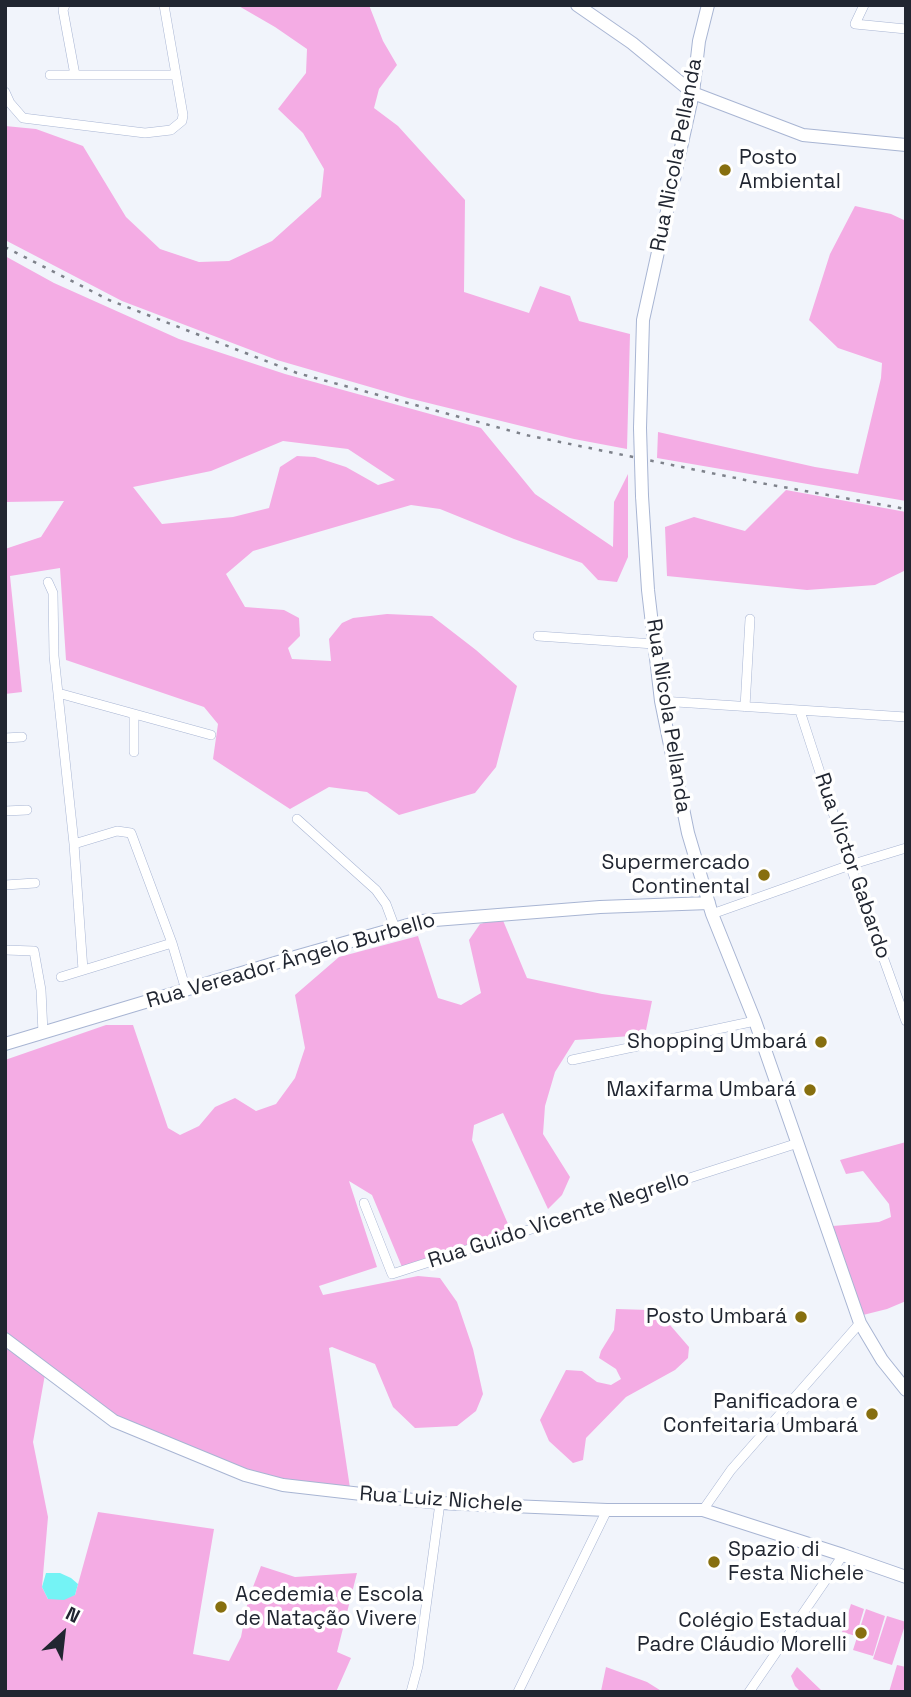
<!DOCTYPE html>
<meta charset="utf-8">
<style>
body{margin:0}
#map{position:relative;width:911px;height:1697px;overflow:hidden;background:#f1f4fb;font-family:"Space Grotesk",sans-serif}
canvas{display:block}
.frame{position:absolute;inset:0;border:7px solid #212631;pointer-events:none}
.north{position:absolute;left:28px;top:1599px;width:70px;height:70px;-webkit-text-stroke:5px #fff;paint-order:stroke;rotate:27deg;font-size:19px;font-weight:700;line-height:28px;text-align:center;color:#212631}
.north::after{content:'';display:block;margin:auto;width:24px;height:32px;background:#212631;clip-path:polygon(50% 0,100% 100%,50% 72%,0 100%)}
</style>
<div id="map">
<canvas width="911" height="1697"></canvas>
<div class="frame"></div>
<div class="north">N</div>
</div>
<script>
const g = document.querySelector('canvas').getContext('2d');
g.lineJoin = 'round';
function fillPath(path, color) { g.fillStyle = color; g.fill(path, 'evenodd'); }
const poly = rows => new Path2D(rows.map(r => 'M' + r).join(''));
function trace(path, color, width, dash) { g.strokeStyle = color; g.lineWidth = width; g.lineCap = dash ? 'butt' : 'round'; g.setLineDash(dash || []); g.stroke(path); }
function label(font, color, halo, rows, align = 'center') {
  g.font = font + ' "Space Grotesk",sans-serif'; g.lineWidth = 7; g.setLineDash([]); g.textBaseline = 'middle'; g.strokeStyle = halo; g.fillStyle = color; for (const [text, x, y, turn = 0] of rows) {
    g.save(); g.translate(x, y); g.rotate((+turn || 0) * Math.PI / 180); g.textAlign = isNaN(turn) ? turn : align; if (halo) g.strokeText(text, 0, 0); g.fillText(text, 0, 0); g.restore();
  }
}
fillPath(poly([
 [237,5,369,5,383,41,397,65,379,89,374,108,398,126,465,200,464,292,529,313,540,286,570,296,579,321,630,334,627,449,574,439,408,398,277,360,122,301,5,240,5,126,36,129,83,146,126,217,160,249,199,262,229,261,272,241,321,197,324,169,303,133,278,109,306,73,307,49,275,27],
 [855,206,891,214,906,221,906,501,657,458,658,432,815,467,858,474,881,378,882,363,838,348,809,320,830,254],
 [5,256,54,283,179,339,285,374,481,428,535,494,613,547,614,502,628,474,628,557,617,582,598,580,582,563,514,539,440,509,411,505,253,551,226,574,245,607,284,610,299,618,300,636,288,648,292,659,331,661,329,639,342,623,353,618,387,614,432,616,476,650,517,686,496,767,475,793,399,815,367,792,329,787,290,809,213,759,218,724,204,707,66,660,60,568,10,576,22,692,5,694,5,549,41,537,64,501,5,502],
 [283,441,348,449,395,480,378,485,346,467,315,457,297,456,280,467,269,508,233,517,162,524,133,487,211,471],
 [786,490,906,512,906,570,875,585,807,590,667,576,665,527,694,517,745,531],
 [502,918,527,978,602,994,652,1001,645,1035,575,1040,555,1072,545,1106,543,1134,570,1177,562,1195,548,1209,503,1113,474,1125,472,1140,511,1231,402,1267,372,1195,349,1181,377,1267,319,1286,323,1295,418,1276,440,1278,457,1302,473,1349,483,1394,476,1411,457,1426,415,1428,393,1407,375,1364,332,1347,329,1348,350,1488,289,1481,244,1471,113,1414,47,1363,33,1442,48,1517,42,1587,48,1599,75,1595,98,1512,214,1529,193,1654,229,1661,241,1637,248,1600,261,1566,295,1577,357,1573,337,1652,351,1658,336,1692,5,1692,5,1060,106,1025,133,1025,168,1128,180,1135,199,1126,215,1107,235,1098,256,1111,276,1104,295,1078,305,1048,295,995,339,957,418,936,438,998,461,1005,481,993,469,940,480,924],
 [906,1142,906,1301,887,1309,863,1315,833,1226,879,1222,891,1217,889,1204,863,1171,846,1174,840,1160],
 [616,1309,649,1310,664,1318,689,1347,688,1358,675,1370,626,1397,586,1438,583,1460,573,1463,549,1441,540,1420,566,1370,582,1371,597,1382,611,1385,621,1379,616,1369,599,1358,601,1351,614,1330],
 [851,1604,864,1609,856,1636,842,1632],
 [866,1609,885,1616,873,1656,853,1650],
 [887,1616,906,1622,892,1665,873,1659],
 [897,1665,906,1667,905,1692,889,1692],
 [606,1667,647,1682,663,1692,602,1692,601,1691],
 [797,1667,822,1691,823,1692,801,1692,795,1686,791,1676]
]), '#f4ace4');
fillPath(poly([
 [46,1573,60,1573,71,1578,78,1584,75,1595,64,1600,48,1599,42,1587]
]), '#74f3f5');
const street = poly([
 [65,5,63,10,75,75],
 [864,5,855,24,906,29],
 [50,75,176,75],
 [5,92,10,103,23,118,145,133,171,130,182,121,183,115,164,5],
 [48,582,53,593,54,656,74,844,83,970],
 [538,636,654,644],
 [58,693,211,735],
 [661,701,906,717],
 [745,707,750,619],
 [800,711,850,865,906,1021],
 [134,715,134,752],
 [5,738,22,737],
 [5,811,27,810],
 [297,819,376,890,386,904,395,928],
 [74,844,117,831,131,833,172,943,186,990],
 [5,885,35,883],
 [712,914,850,865,906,848],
 [5,950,34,951,41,990,43,1033],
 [61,977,172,943],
 [572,1060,755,1021],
 [364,1203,392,1274,798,1143],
 [703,1510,731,1470,860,1323],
 [411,1692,418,1666,440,1503],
 [518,1692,607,1510],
 [749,1692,843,1555]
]);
const secondary = poly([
 [577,5,632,43,693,93,803,135,906,145],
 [640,428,643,320,693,93,699,41,708,5],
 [642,496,648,590,661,701,688,833,712,914,755,1021,860,1323,882,1360,906,1390],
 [5,1044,295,957,422,921,600,907,709,903],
 [5,1339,114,1421,245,1475,283,1485,440,1503,607,1510,703,1510,843,1555,906,1577]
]);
trace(street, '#a8b5d3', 10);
trace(secondary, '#a8b5d3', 14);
trace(street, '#fff', 9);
trace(secondary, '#fff', 12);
trace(poly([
 [5,247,109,300,297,373,526,435,755,482,906,509]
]), '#7e828b', 2.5, [3.5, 7]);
const secondaryBridge = poly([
 [640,428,642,496]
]);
trace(secondaryBridge, '#a8b5d3', 14, []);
trace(secondaryBridge, '#fff', 12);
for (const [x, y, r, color] of [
 [725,170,7,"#876f0f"],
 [764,875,7,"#876f0f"],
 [821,1042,7,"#876f0f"],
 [810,1090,7,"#876f0f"],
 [801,1317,7,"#876f0f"],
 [872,1414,7,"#876f0f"],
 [714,1562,7,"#876f0f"],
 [221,1607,7,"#876f0f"],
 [861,1633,7,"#876f0f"]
]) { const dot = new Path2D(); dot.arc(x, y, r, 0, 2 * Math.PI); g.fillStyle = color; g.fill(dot); trace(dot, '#fff', 2.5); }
label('21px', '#212631', '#fff', [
 ["Rua Nicola Pellanda",677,155,-79],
 ["Rua Nicola Pellanda",668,716,81],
 ["Rua Victor Gabardo",852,866,71],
 ["Rua Vereador Ângelo Burbello",291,961,-16],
 ["Rua Guido Vicente Negrello",559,1220,-18],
 ["Rua Luiz Nichele",441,1500,4]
]);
label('21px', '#212631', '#fff', [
 ["Posto",739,158,"left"],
 ["Ambiental",739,182,"left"],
 ["Supermercado",750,863],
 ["Continental",750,887],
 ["Shopping Umbará",807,1042],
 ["Maxifarma Umbará",796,1090],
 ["Posto Umbará",787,1317],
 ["Panificadora e",858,1402],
 ["Confeitaria Umbará",858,1426],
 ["Spazio di",728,1550,"left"],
 ["Festa Nichele",728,1574,"left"],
 ["Acedemia e Escola",235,1595,"left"],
 ["de Natação Vivere",235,1619,"left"],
 ["Colégio Estadual",847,1621],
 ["Padre Cláudio Morelli",847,1645]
], 'right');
</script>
